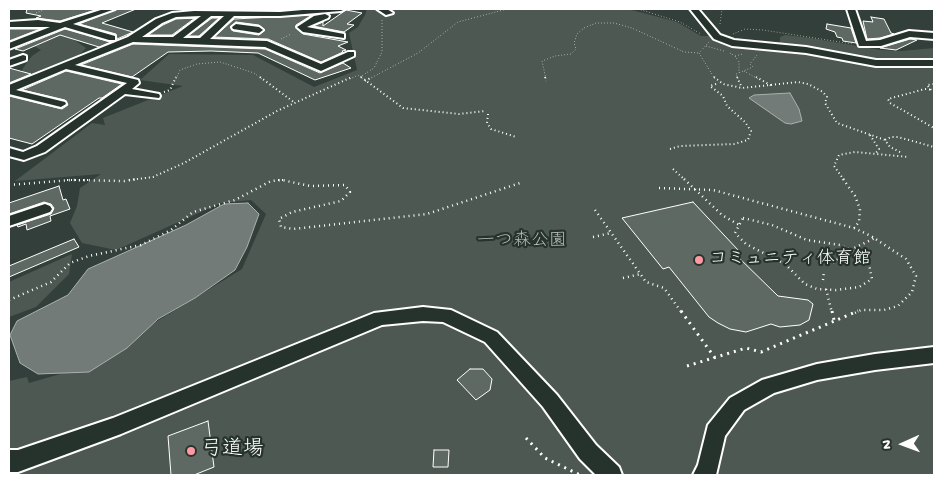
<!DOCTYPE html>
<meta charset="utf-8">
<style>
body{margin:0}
#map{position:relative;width:943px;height:484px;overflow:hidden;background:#333f3a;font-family:"Gochi Hand",sans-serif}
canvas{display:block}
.frame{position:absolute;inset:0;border:10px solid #fff;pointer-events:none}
.north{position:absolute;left:878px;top:419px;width:50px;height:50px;-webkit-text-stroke:4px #26332d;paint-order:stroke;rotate:268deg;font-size:14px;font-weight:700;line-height:20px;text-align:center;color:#fff}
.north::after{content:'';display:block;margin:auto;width:18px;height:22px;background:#fff;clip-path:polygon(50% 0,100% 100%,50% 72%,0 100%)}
</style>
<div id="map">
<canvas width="943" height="484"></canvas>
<div class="frame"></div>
<div class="north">N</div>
</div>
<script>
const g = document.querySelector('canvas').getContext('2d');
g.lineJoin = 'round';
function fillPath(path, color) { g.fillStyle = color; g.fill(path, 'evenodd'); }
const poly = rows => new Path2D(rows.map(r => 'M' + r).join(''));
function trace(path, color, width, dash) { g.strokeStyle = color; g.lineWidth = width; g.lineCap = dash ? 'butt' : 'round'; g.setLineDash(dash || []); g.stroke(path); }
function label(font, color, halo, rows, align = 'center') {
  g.font = font + ' "Gochi Hand","Klee One",sans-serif'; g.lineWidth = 4.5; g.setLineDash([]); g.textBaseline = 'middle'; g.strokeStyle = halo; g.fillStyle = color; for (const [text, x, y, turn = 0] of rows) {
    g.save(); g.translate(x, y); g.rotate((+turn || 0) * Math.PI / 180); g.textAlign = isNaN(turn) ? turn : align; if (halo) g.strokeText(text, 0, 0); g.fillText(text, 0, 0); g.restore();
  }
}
fillPath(poly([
 [367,9,628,9,677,22,701,36,709,36,715,41,728,46,745,48,770,49,780,44,780,37,785,35,810,38,881,50,902,51,934,48,934,475,9,475,9,381,27,377,29,383,81,368,242,269,266,214,251,200,221,203,116,250,82,243,70,223,77,206,80,188,101,174,15,181,92,123,105,125,103,118,183,86,140,80,169,54,253,55,314,87,357,70,349,33,358,27,365,15],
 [59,34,70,37,86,48,77,57,43,72,28,79,20,78,23,68,32,56,41,50,34,46],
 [72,254,69,274,36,307,9,317,9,282]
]), '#4d5853');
const water = poly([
 [790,93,799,109,802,121,791,124,785,123,749,98,754,95,790,93],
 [248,203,259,214,247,247,235,270,195,298,158,319,127,348,89,372,38,374,20,363,10,335,17,321,68,295,88,269,186,225,224,204,248,203]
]);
fillPath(water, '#737b78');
trace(water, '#abb0ae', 1);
const building = poly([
 [27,9,99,9,60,21,36,18,41,16,26,13,27,9],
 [117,9,136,9,102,23,133,32,117,39,116,34,79,24,117,9],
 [346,10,362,13,347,24,354,25,344,32,313,26,323,22,323,26,346,10],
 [312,15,296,25,296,28,303,34,348,42,338,46,346,50,342,51,343,52,321,62,268,39,214,37,234,19,312,15],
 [236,22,259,25,265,30,259,35,233,31,230,27,236,22],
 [871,17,884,19,891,33,894,34,880,38,867,39,863,21,873,22,871,17],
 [195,18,172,35,148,35,163,25,176,19,195,18],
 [212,18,219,18,199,36,188,36,212,18],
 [827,24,851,28,856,43,843,41,842,38,837,37,835,32,826,29,827,24],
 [9,29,40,29,9,41,9,29],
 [65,29,111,42,99,47,60,35,23,51,15,49,65,29],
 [910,39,917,40,896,50,880,48,910,39],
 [133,44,265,49,320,73,343,63,351,68,315,80,258,53,211,51,168,52,132,77,81,65,133,44],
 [9,68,31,74,9,83,9,68],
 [66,71,122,84,102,98,99,98,32,144,9,138,9,96,62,109,68,105,65,100,22,90,66,71],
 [59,186,63,200,66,199,70,209,50,216,51,221,27,230,26,224,18,227,17,225,51,214,54,208,51,204,44,202,9,214,9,203,59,186],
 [693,202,739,251,734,253,778,296,808,300,813,304,809,320,800,325,780,327,771,324,746,332,730,329,718,323,709,317,669,267,663,269,622,218,693,202],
 [74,239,79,247,9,277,9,266,74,239],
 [470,369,483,369,492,379,490,390,476,400,457,380,470,369],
 [208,421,214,467,194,475,171,475,168,436,208,421],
 [434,450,449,450,448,467,433,467,434,450]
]);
fillPath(building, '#5f6964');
trace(building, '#fff', 1);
const minor = poly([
 [104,9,115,9,73,24,115,36,115,40,109,40,65,27,9,49,9,43,50,27,9,27,9,22,38,20,60,23,104,9],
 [314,9,345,9,341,11,280,16,234,16,210,39,267,41,321,64,348,52,354,52,354,56,321,71,265,47,133,42,75,65,138,80,139,83,132,89,159,94,160,96,159,98,125,94,45,152,24,160,9,156,9,148,23,152,37,146,127,83,66,69,16,90,65,102,66,104,61,107,9,94,9,85,128,37,156,19,172,13,194,11,280,12,314,9],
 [201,16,173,37,142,37,162,23,176,17,201,16],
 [211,16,224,16,200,38,183,38,211,16],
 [377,9,387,9,393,13,386,15,377,9],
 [690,9,698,9,720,35,734,40,806,47,876,60,934,60,934,66,876,66,806,53,732,46,714,39,690,9],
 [847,9,855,9,866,41,880,40,909,31,934,33,934,39,910,37,881,46,859,46,847,9],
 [325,14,329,16,328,18,307,27,344,34,344,38,303,32,297,27,314,16,325,14],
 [236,24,259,27,263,30,259,33,233,29,232,27,236,24],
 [23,55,26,56,26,60,9,66,9,60,23,55],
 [45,204,50,206,52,209,50,212,9,226,9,216,45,204],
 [423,307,451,310,497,332,557,395,596,445,619,467,622,475,596,475,580,459,543,407,485,342,443,322,423,321,382,325,121,434,18,472,9,472,9,450,18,450,113,418,374,313,423,307],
 [934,347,934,363,875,370,817,380,774,393,744,410,725,436,716,475,693,475,698,465,708,425,730,398,762,380,817,364,875,354,934,347]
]);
trace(minor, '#fff', 4);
trace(poly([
 [638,9,680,22,701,34],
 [36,13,46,9],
 [720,24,722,9],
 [733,34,745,29,763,30,853,44],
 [281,39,291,34],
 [709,42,699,53,715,79],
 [706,46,724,51],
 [730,53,735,56,743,54],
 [735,56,739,62,739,73],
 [744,71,758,79],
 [360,77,374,68,382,52,382,18],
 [176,79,180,70,197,64,220,62,254,73,262,79],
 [350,79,358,75,363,79],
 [369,79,418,53,458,22,507,9],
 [546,79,542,61,555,56,571,54,576,49,574,43,577,34,584,28,596,23,614,23,632,28,684,52,699,53],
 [738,79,736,74,753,67,750,64,757,55]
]), '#fff', 1, [0.5, 2.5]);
trace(poly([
 [260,77,295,103],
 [361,77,403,108,459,114,485,111],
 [545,77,546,81],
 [714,77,723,84,742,88,798,82,808,84,823,92,827,97,825,103,837,123,885,140],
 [737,77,742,88],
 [756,77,772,86],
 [365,81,372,77],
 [931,90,927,85,934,84],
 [934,90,925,89,888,99,890,103,934,128],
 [164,92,170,90,176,77],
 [488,114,487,123,491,129,516,137],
 [870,135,879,149,876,153],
 [670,149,680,146,734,144,748,140,751,131,745,122,727,106,723,96,710,86,719,83],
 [900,152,890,147,885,140,891,137,898,137,934,147],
 [673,169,685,180],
 [67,180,90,180],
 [129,180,153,177,184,163,277,111,352,77],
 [278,180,284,180],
 [844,180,834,166,839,155,855,152,909,157]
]), '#fff', 2, [1, 3]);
trace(poly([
 [684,179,722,215,739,225],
 [843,179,855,196,860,209,859,222,854,228],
 [9,185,71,180,124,181,138,179],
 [659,188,713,190,854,228,871,236,906,259,916,276,912,292,898,306,884,310,861,310,855,313],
 [595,210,646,282,664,288,682,313],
 [743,218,772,225,807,240,840,245,859,254,869,264,872,279,859,287,836,290,817,289,805,284,785,264,746,244,735,233,743,218],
 [593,237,611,233],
 [850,250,875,238],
 [833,263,838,259],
 [623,278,641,274],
 [823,280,824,271],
 [826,289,832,313],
 [9,300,51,282,70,263,89,256,141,245,171,230,193,212,235,200,271,181,282,180,310,186,345,185,350,192,341,201,292,212,279,219,281,227,293,229,427,214,523,182]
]), '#fff', 2.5, [1, 4]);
trace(poly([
 [681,311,715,358],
 [832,311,834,320],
 [687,366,746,348,761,352,858,311],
 [526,438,545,458,580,475]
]), '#fff', 3, [2, 5]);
fillPath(minor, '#26332d');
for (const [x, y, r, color] of [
 [699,260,5,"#ff9aa2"],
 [191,451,5,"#ff9aa2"]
]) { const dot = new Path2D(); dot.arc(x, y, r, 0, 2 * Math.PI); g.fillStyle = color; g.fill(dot); trace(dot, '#26332d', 2); }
label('18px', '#b8bcba', '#26332d', [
 ["一つ森公園",522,242]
]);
label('18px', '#fff', '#26332d', [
 ["コミュニティ体育館",709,260]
], 'left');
label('21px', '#fff', '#26332d', [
 ["弓道場",201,451]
], 'left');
</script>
